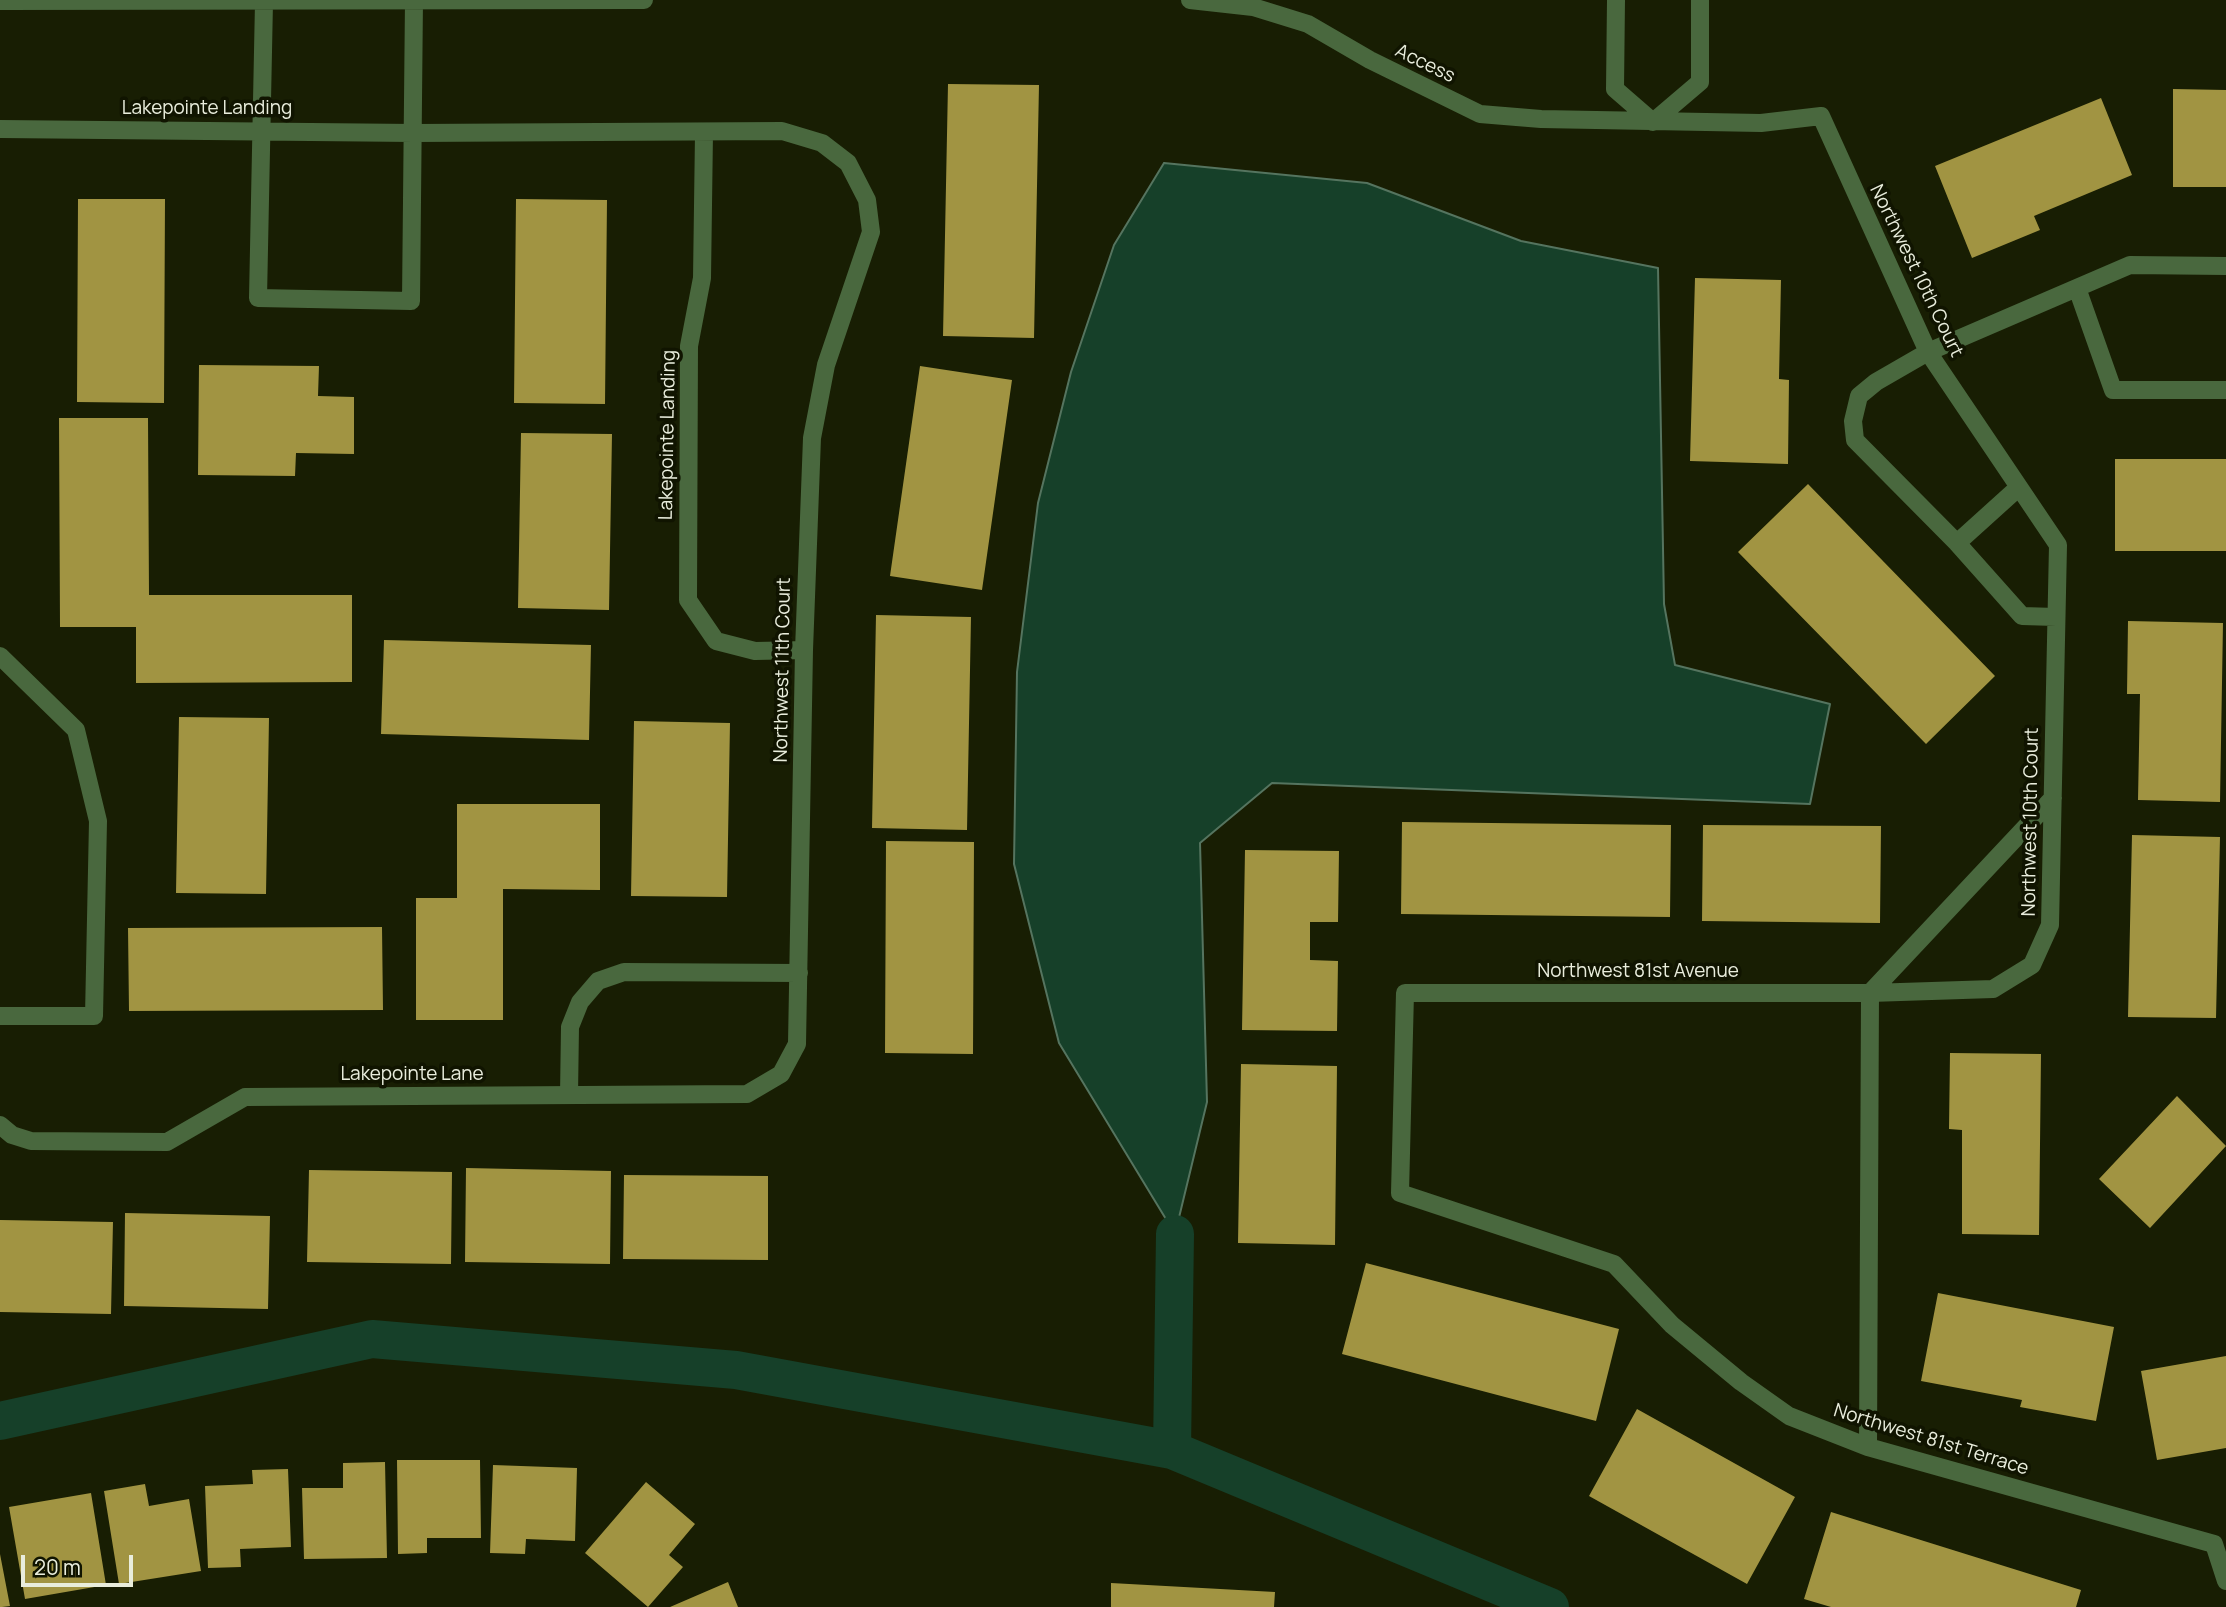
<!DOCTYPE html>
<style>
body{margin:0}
#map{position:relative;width:2226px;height:1607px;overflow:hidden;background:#181e03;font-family:Manrope,sans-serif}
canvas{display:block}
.scale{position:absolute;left:21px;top:1555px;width:112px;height:32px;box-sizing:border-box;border:4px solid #e9eddc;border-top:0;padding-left:9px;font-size:21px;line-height:24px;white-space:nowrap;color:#e9eddc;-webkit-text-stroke:5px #101400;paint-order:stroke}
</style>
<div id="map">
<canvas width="2226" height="1607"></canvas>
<div class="scale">20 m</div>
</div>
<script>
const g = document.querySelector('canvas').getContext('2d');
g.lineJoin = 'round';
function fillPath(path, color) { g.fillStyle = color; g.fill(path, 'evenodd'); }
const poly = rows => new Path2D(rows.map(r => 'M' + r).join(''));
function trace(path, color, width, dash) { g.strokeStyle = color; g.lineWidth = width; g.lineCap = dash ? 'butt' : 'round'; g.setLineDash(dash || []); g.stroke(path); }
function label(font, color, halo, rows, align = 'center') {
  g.font = font + ' Manrope,sans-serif'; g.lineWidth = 7; g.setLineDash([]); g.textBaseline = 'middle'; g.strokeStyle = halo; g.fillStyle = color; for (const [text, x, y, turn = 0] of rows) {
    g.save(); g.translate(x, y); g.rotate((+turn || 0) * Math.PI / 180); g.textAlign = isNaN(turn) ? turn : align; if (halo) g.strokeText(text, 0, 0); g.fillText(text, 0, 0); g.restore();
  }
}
const water = poly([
 [1164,163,1367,183,1521,241,1658,268,1664,604,1675,665,1830,704,1810,804,1272,783,1200,843,1207,1102,1175,1234,1059,1043,1014,864,1017,672,1038,503,1071,372,1114,245,1164,163]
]);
fillPath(water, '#164029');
trace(water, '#55745f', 2);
trace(poly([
 [0,1421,372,1339,736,1370,1172,1450,1550,1607],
 [1172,1450,1175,1234]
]), '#164029', 38);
fillPath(poly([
 [948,84,1039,85,1034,338,943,336],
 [2173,89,2226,90,2226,187,2173,187],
 [2101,98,2132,175,2034,216,2040,230,1972,258,1935,166],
 [78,199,165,199,164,403,77,402],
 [516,199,607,200,605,404,514,403],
 [1695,278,1781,280,1779,379,1789,380,1788,464,1690,461],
 [199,365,319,366,318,396,354,397,354,454,296,453,295,476,198,475],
 [920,366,1012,380,982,590,890,576],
 [59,418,148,418,149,595,352,595,352,682,136,683,136,627,60,627],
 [521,433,612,434,609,610,518,608],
 [2115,459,2226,459,2226,551,2115,551],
 [1808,484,1995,676,1926,744,1738,552],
 [876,615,971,617,967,830,872,828],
 [2128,621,2223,623,2220,802,2138,800,2140,694,2127,694],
 [384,640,591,645,589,740,381,734],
 [179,717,269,718,266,894,176,893],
 [634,721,730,723,727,897,631,896],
 [457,804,600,804,600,890,503,889,503,1020,416,1020,416,898,457,898],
 [1402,822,1671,825,1670,917,1401,914],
 [1703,825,1881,826,1880,923,1702,921],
 [2132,835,2220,837,2216,1018,2128,1017],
 [886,841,974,842,973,1054,885,1053],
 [1245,850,1339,851,1338,922,1310,922,1310,960,1338,961,1337,1031,1242,1030],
 [382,927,383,1010,129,1011,128,928],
 [1950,1053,2041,1054,2039,1235,1962,1234,1962,1130,1949,1129],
 [1241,1064,1337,1066,1335,1245,1238,1243],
 [2177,1096,2226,1146,2150,1228,2099,1179],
 [466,1168,611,1171,610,1264,465,1262],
 [309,1170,452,1172,451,1264,307,1262],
 [624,1175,768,1176,768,1260,623,1259],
 [125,1213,270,1216,268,1309,124,1306],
 [0,1220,113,1222,111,1314,0,1312],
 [1366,1263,1619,1329,1596,1421,1342,1354],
 [1938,1293,2114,1327,2096,1421,2020,1407,2022,1400,1921,1381],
 [2226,1356,2226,1448,2157,1460,2141,1371],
 [1637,1409,1795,1497,1747,1584,1589,1496],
 [397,1460,480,1460,481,1538,427,1538,427,1553,398,1554],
 [385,1462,387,1558,304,1559,302,1488,343,1488,343,1463],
 [493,1465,577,1468,575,1541,526,1539,525,1554,490,1553],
 [288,1469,291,1547,240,1549,241,1567,208,1568,205,1486,253,1484,252,1470],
 [646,1482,695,1524,669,1555,683,1567,648,1607,585,1553],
 [145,1484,149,1506,189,1499,201,1571,119,1584,104,1491],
 [91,1493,106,1585,25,1599,9,1507],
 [1831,1512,2081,1590,2076,1607,1831,1607,1804,1599],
 [0,1554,10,1606,2,1607,0,1607],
 [728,1582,738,1607,670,1607],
 [1111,1583,1275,1592,1274,1607,1111,1607]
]), '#a19442');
trace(poly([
 [1190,0,1253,7,1308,24,1370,60,1480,114,1541,119,1761,123,1821,116,1928,352,2058,545,2050,925,2032,965,1993,989,1870,993,1868,1447],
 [1616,0,1615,89,1653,122,1700,82,1700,0],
 [0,1,644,0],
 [264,2,258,298,411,301,414,0],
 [0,129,414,133,782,131,822,143,848,163,867,200,871,232,826,365,812,438,804,650,797,1044,781,1074,747,1094,245,1097,167,1142,31,1141,12,1135,0,1125],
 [704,133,702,278,689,346,688,600,716,641,755,651,804,650],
 [2077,288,2113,390,2226,390],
 [2019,487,1957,543,2022,616,2056,617],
 [1957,543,1855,440,1853,421,1859,396,1876,382,1928,352,2130,265,2226,266],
 [0,656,76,730,98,821,94,1016,0,1016],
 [2053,798,1870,993,1405,993,1400,1193,1614,1264,1672,1325,1741,1382,1789,1416,1868,1447,2214,1544,2226,1581],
 [569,1095,570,1027,580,1002,598,981,624,972,799,973]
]), '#49683e', 18);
label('19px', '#e9eddc', '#101400', [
 ["Access",1425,64,26],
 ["Lakepointe Landing",207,109],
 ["Northwest 10th Court",1916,271,64],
 ["Lakepointe Landing",668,435,-89],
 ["Northwest 11th Court",783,670,-89],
 ["Northwest 10th Court",2031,822,-89],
 ["Northwest 81st Avenue",1638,972],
 ["Lakepointe Lane",412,1075],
 ["Northwest 81st Terrace",1931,1440,17]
]);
</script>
